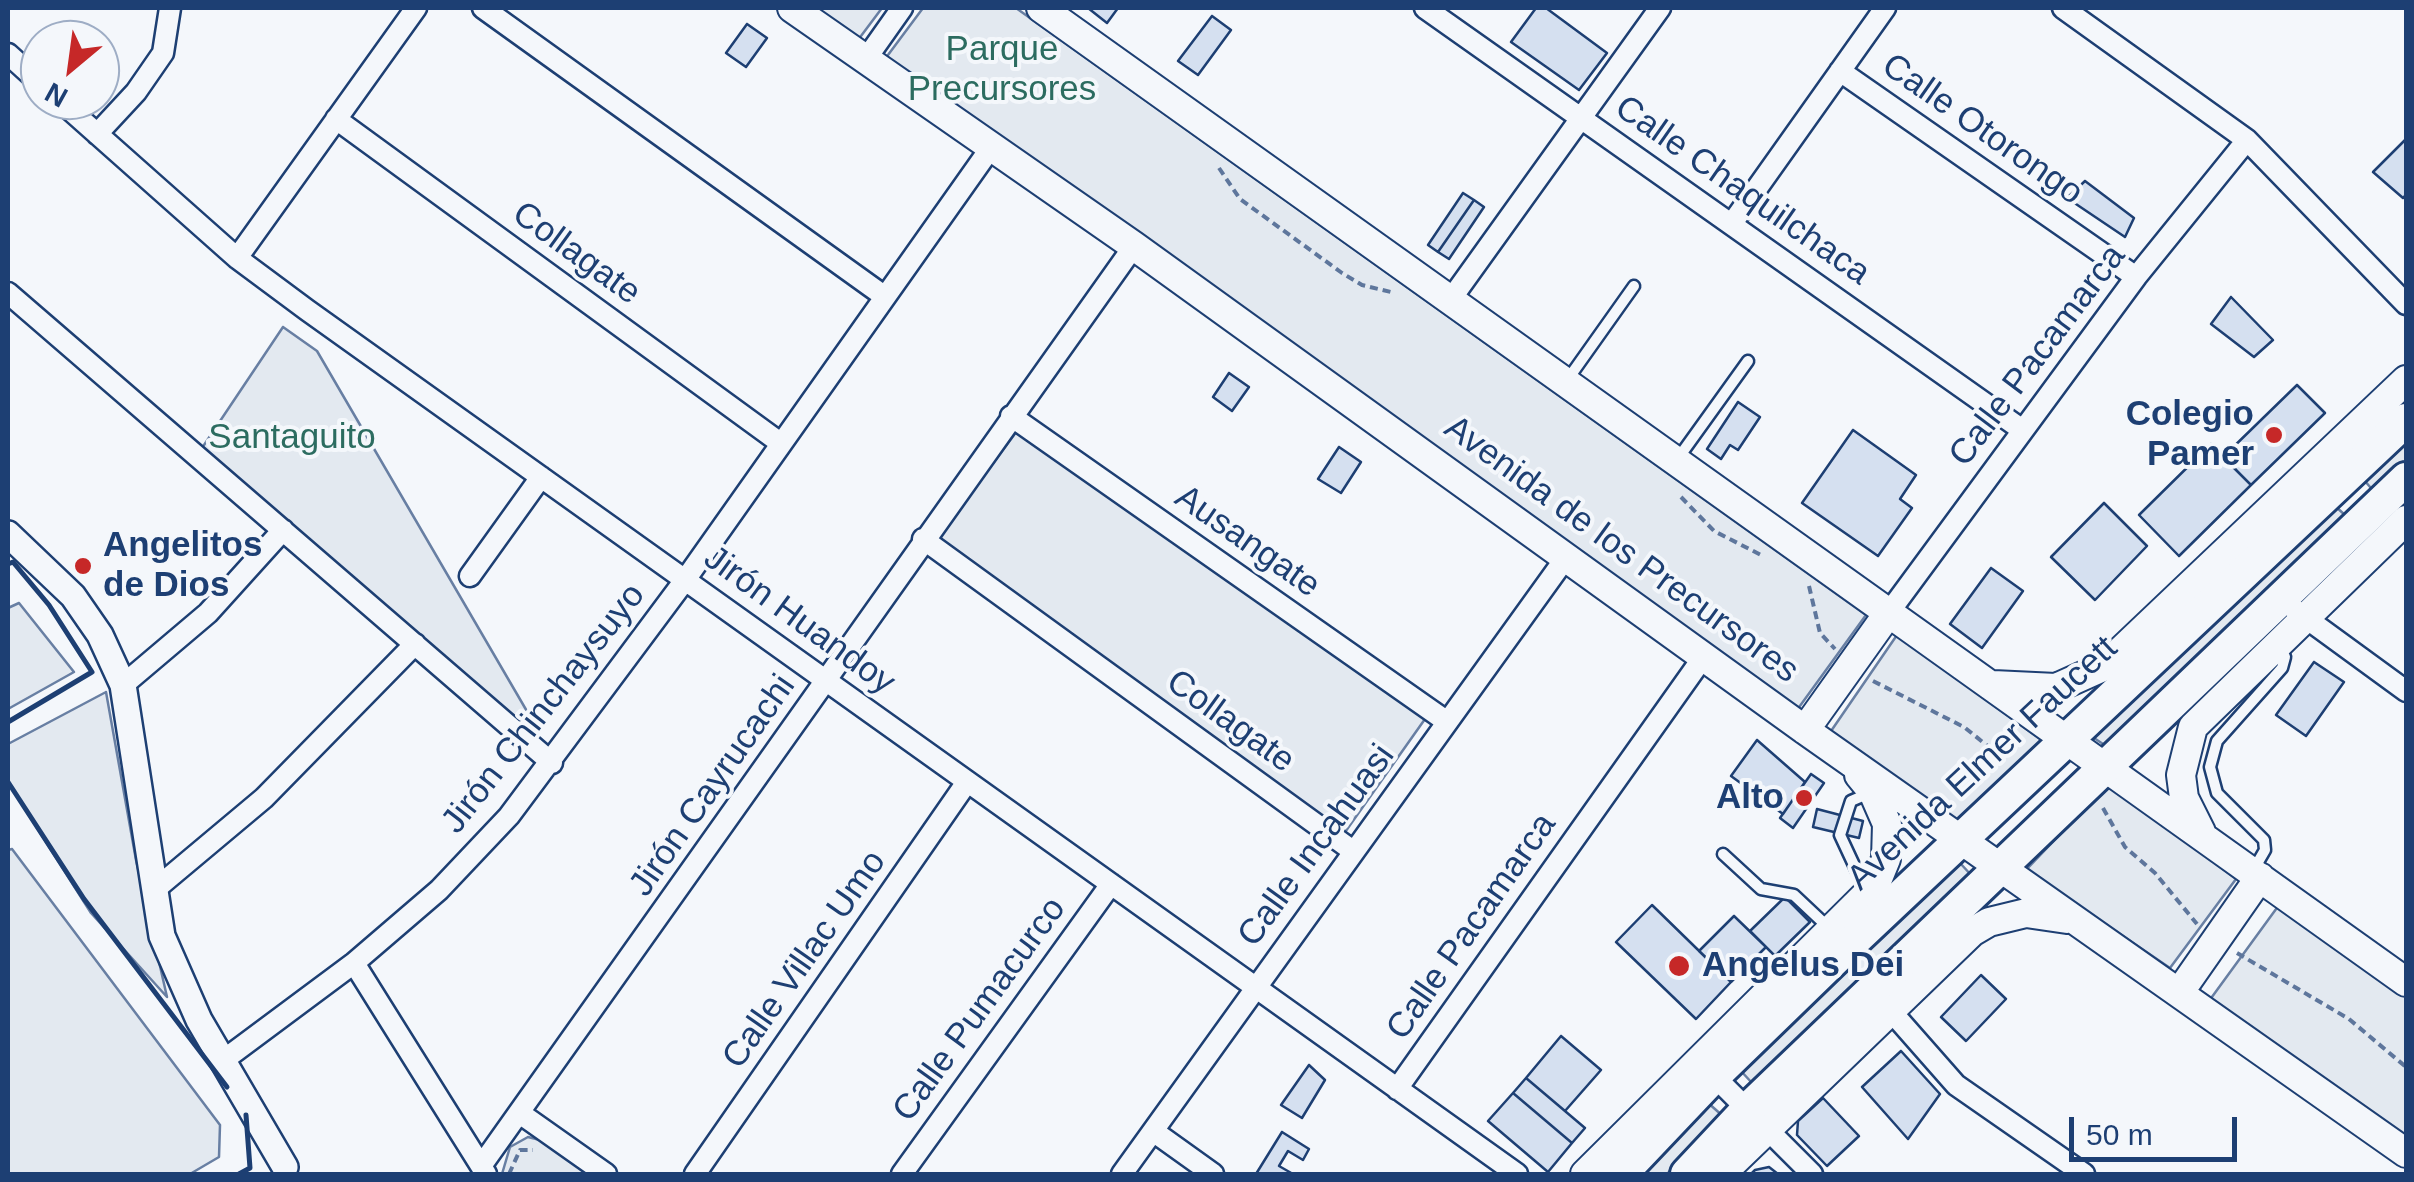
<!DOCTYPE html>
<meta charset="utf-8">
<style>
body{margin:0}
#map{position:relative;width:2414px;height:1182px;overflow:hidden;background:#f4f7fb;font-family:Helvetica,sans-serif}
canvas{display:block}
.frame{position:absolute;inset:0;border:10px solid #1d3f73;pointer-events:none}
.north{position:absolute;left:20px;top:20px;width:100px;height:100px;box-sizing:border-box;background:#f4f7fb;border:2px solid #9eadc5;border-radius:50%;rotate:209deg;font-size:28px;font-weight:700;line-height:40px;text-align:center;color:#1d3f73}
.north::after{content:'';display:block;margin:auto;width:35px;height:45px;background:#c62828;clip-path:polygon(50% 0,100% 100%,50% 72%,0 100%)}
.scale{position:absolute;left:2069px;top:1117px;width:168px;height:45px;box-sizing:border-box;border:5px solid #1d3f73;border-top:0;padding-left:12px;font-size:30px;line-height:35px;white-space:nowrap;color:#1d3f73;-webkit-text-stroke:8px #f4f7fb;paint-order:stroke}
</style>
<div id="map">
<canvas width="2414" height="1182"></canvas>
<div class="frame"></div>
<div class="north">N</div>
<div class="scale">50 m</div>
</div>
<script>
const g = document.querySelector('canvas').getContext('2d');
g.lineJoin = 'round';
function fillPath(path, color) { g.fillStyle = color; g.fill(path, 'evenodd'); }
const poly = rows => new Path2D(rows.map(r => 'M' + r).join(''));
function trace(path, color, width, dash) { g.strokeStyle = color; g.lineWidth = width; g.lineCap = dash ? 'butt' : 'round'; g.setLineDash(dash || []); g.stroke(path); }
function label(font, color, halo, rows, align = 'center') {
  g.font = font + ' Helvetica,sans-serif'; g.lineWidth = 8; g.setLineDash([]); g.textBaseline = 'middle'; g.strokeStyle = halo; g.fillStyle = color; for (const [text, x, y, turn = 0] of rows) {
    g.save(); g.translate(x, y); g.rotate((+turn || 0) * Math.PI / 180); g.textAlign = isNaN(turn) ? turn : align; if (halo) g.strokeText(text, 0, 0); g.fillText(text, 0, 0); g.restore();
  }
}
const green = poly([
 [812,8,882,8,858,40,812,8],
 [923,8,1016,8,1866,615,1797,710,885,59,923,8],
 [283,327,317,351,528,713,523,726,202,448,283,327],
 [1017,431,1425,719,1343,835,937,538,1017,431],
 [2406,439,2406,467,2377,495,2364,480,2406,439],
 [2334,505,2346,516,2106,746,2091,736,2334,505],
 [19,603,74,672,8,709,8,608,19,603],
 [1897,635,2044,742,1962,825,1829,734,1897,635],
 [106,692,136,860,167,997,91,913,8,782,8,744,106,692],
 [2109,783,2236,879,2170,968,2026,870,2109,783],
 [12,849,220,1125,219,1157,190,1174,8,1174,8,850,12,849],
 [1960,863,1972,876,1753,1084,1740,1070,1960,863],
 [2279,905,2406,997,2406,1139,2209,1001,2279,905],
 [1706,1101,1725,1118,1667,1174,1632,1174,1706,1101],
 [528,1137,540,1140,589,1174,502,1174,510,1147,528,1137]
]);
fillPath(green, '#e3e9f0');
trace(green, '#687fa3', 2.5);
const building = poly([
 [1088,8,1118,8,1107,23,1088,8],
 [1536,8,1546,8,1607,53,1579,90,1511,42,1536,8],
 [1212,16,1231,30,1198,75,1178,61,1212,16],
 [747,24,767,38,746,67,726,53,747,24],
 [2406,139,2406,195,2403,198,2373,172,2406,139],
 [2085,181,2134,218,2125,237,2067,198,2085,181],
 [1463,193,1474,200,1438,252,1428,245,1463,193],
 [1474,200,1484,207,1449,259,1438,252,1474,200],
 [2231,297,2273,340,2254,357,2211,324,2231,297],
 [1229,373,1249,387,1232,411,1213,397,1229,373],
 [2297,385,2325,413,2251,485,2223,457,2297,385],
 [1738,402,1760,417,1738,450,1730,445,1721,459,1707,449,1738,402],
 [1853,430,1916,475,1900,499,1912,508,1878,556,1802,503,1853,430],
 [2211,444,2251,485,2179,556,2139,515,2211,444],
 [1339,447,1361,462,1341,493,1318,479,1339,447],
 [2104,503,2147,546,2095,600,2051,557,2104,503],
 [1991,568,2023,591,1982,648,1950,624,1991,568],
 [2314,662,2344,682,2306,736,2276,715,2314,662],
 [1757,740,1805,782,1783,814,1731,776,1757,740],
 [1811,774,1824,783,1793,828,1780,818,1811,774],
 [1817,809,1863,821,1859,838,1813,827,1817,809],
 [1785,897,1810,922,1775,956,1750,931,1785,897],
 [1652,905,1731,982,1696,1019,1616,942,1652,905],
 [1734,916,1766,947,1731,982,1699,951,1734,916],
 [1981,975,2006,999,1966,1041,1941,1017,1981,975],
 [1561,1036,1601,1070,1565,1111,1526,1078,1561,1036],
 [1901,1051,1940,1094,1908,1139,1862,1087,1901,1051],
 [1309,1065,1325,1080,1302,1118,1281,1105,1309,1065],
 [1526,1078,1585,1128,1572,1143,1513,1093,1526,1078],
 [1513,1093,1572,1143,1548,1172,1488,1121,1513,1093],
 [1823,1098,1859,1136,1827,1166,1797,1135,1798,1121,1823,1098],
 [1282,1132,1309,1149,1303,1160,1288,1151,1279,1166,1293,1174,1256,1174,1282,1132],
 [1769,1167,1778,1174,1751,1174,1755,1170,1769,1167]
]);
fillPath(building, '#d5e0f0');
trace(building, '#1d3f73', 2.5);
const service = poly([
 [1568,379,1634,286],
 [1679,457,1748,361],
 [1723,854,1761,889,1794,895,1828,927],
 [2254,869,2265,850,2264,840,2217,793,2210,767,2217,741,2282,668,2285,657,2280,648],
 [1867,893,1840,835,1851,801,1872,792]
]);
const minor = poly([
 [483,8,884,296],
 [1425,8,2021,429],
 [2063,8,2247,140,2406,304],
 [8,54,40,83],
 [866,59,902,8],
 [1840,71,2136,277],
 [59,100,237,258,307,310,1517,1174],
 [336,119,779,442],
 [97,134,136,92,163,53,170,8],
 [1733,222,1885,8],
 [237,258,416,8],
 [8,293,552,763],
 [1451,299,1660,8],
 [1011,416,1446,721],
 [923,539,1353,851],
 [470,576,541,477],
 [2295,610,2406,691],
 [1887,615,2136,277,2247,140],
 [123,685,208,613,283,530],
 [153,891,264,798,415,644],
 [354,963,486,1174],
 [1890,1010,1956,1085,2084,1174],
 [225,1059,354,963,439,890,509,816,685,580,992,146],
 [1706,1068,1812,1174],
 [1397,1089,1704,656],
 [521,1114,606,1174],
 [1153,1131,1213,1174],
 [481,1166,1134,246],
 [695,1174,967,782],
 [902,1174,1111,884],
 [1122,1174,1567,556]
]);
const tertiary = poly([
 [8,534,73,596,100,635,123,685,162,936,199,1020,285,1167]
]);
const secondary = poly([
 [792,8,1134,246,1805,730,2406,1153],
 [1041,8,2406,982],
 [1993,685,2056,688,2105,666,2406,380],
 [1805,730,1887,615],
 [2201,832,2184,798,2181,775,2193,727,2406,520],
 [2179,993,2260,877],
 [1585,1174,1875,886,1886,859,1887,824,1873,792,1859,775],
 [1721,1174,1972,932,1989,922,2026,913,2067,919]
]);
const primary = poly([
 [1621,1174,1714,1076,1847,947,2406,420],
 [1687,1174,1747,1110,2406,479]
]);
trace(service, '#1d3f73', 15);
trace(minor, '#1d3f73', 25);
trace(tertiary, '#1d3f73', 30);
trace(secondary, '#1d3f73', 32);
trace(primary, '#1d3f73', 38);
trace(poly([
 [1219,168,1240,199,1342,273,1362,285,1395,293],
 [1681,497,1714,531,1761,555],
 [1809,586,1820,633,1835,649],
 [1873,681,1964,727,2005,760],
 [2103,808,2125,847,2155,873,2197,924],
 [2237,953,2349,1019,2406,1067],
 [509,1174,520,1150,533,1150]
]), '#5e769c', 4, [8, 5]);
trace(service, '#f4f7fb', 10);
trace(minor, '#f4f7fb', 20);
trace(tertiary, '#f4f7fb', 25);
trace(secondary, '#f4f7fb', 28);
trace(primary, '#f4f7fb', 32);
trace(poly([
 [8,564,13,562,49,605,92,672,8,722],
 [8,782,84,899,227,1087],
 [239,1174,250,1168,246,1115]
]), '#1d3f73', 5);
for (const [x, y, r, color] of [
 [2274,435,10,"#c62828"],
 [83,566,10,"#c62828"],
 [1804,798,10,"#c62828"],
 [1679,966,12,"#c62828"]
]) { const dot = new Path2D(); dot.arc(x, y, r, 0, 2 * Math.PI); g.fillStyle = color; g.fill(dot); trace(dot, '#f4f7fb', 4); }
label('35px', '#2c6c60', '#f4f7fb', [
 ["Parque",1002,50],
 ["Precursores",1002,90],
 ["Santaguito",292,438]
]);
label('35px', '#1d3f73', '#f4f7fb', [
 ["Calle Otorongo",1982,130,35],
 ["Calle Chaquilchaca",1742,191,35],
 ["Collagate",576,254,36],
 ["Calle Pacamarca",2038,356,-53],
 ["Ausangate",1247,542,35],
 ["Avenida de los Precursores",1621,550,36],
 ["Jirón Huandoy",799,621,36],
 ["Jirón Chinchaysuyo",544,709,-52],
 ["Collagate",1230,722,36],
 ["Avenida Elmer Faucett",1983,764,-43],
 ["Jirón Cayrucachi",713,786,-55],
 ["Calle Incahuasi",1317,846,-54],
 ["Calle Pacamarca",1472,927,-55],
 ["Calle Villac Umo",805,960,-55],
 ["Calle Pumacurco",980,1010,-54]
]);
label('bold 35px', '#1d3f73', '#f4f7fb', [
 ["Colegio",2254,415],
 ["Pamer",2254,455],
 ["Angelitos",103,546,"left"],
 ["de Dios",103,586,"left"],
 ["Alto",1784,798],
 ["Angelus Dei",1702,966,"left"]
], 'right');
</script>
